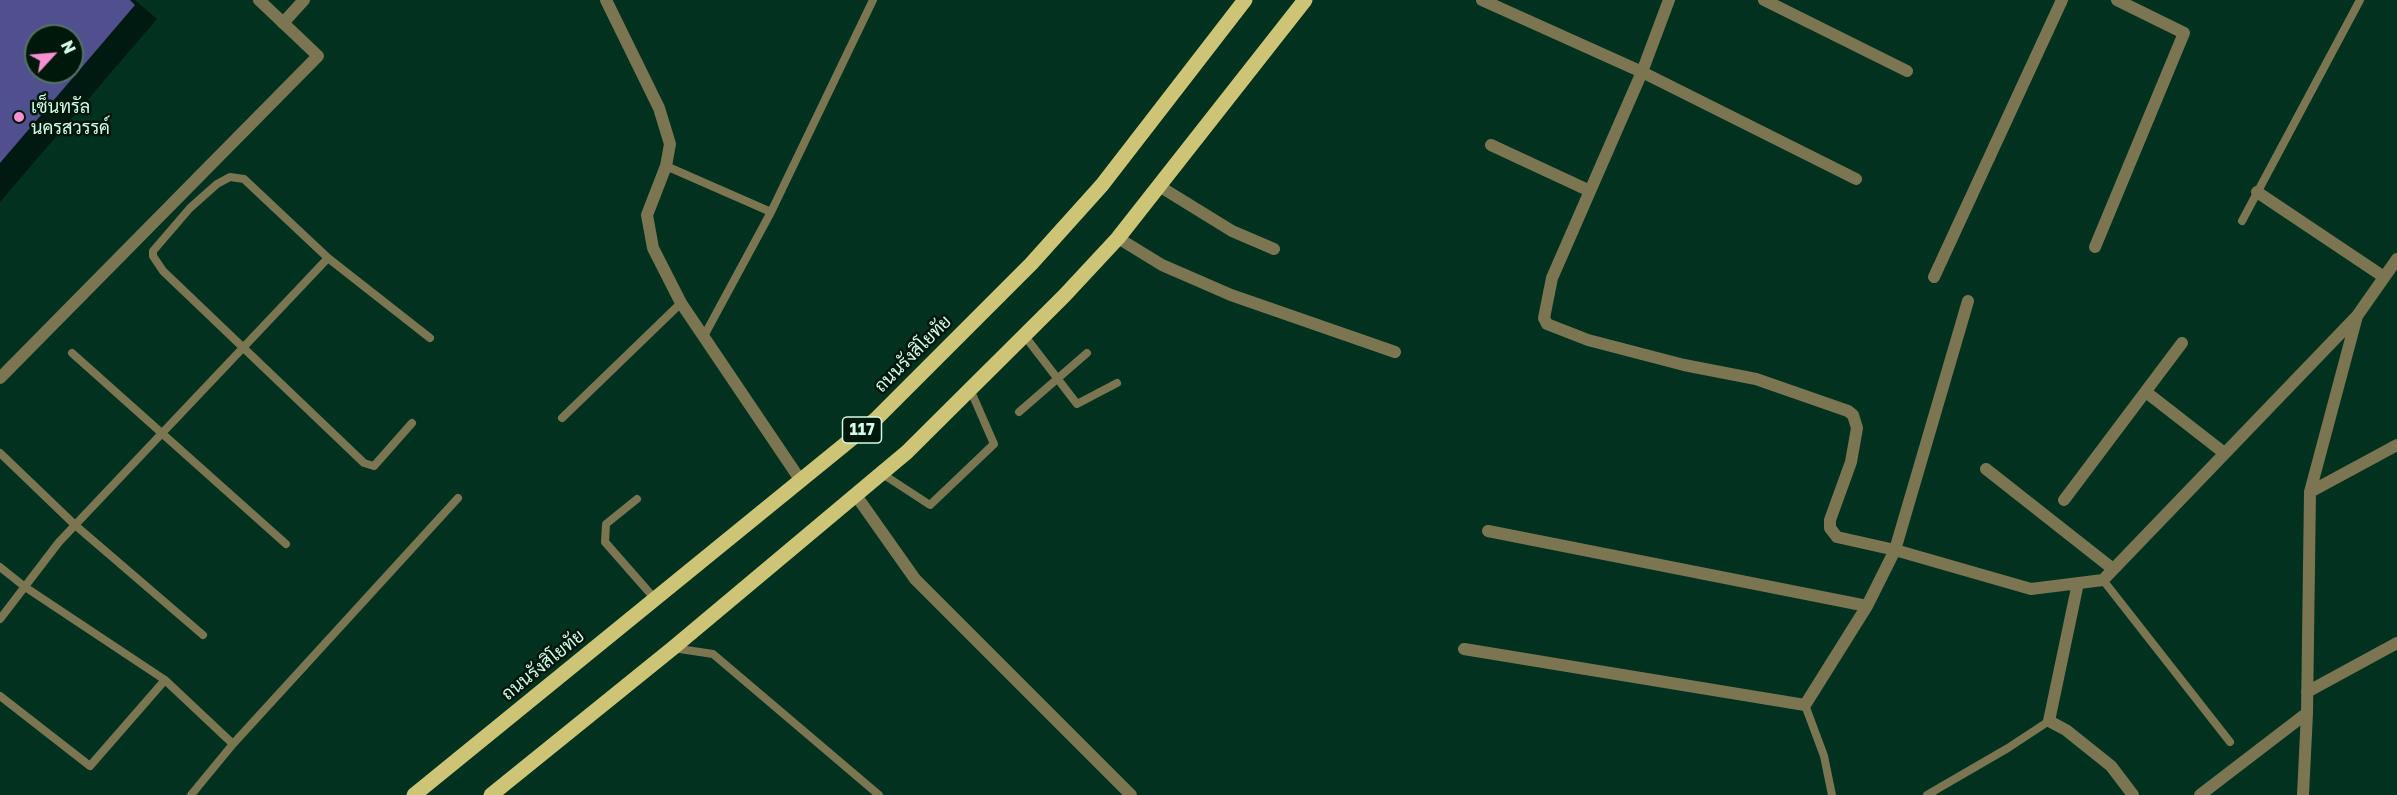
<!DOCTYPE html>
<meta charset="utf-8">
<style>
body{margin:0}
#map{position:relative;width:2397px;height:795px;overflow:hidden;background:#013220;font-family:"Golos Text",sans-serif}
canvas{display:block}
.north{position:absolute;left:24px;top:24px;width:60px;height:60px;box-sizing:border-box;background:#00170c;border:2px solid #547263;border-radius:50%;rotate:64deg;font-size:16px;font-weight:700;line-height:24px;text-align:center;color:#d3fbe5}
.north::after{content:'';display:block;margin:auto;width:21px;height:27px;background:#f590d1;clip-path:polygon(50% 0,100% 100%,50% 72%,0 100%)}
</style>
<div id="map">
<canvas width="2397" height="795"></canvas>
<div class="north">N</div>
</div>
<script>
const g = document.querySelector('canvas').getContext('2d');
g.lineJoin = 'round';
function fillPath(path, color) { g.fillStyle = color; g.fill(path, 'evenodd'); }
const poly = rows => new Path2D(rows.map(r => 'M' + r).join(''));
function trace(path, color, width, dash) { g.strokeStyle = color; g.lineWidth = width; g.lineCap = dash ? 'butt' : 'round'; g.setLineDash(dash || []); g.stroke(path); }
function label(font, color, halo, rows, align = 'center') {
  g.font = font + ' "Golos Text",Sarabun,sans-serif'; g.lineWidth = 5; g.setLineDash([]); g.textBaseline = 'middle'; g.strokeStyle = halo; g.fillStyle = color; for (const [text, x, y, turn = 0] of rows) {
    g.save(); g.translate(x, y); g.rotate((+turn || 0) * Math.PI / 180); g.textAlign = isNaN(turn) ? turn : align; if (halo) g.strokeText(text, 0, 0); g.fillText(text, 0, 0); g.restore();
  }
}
fillPath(poly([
 [0,0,135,0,157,19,0,202],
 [36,36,72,36,72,72,36,72]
]), '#0007');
fillPath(poly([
 [0,0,130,0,135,5,0,163],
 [36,36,72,36,72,72,36,72]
]), '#50508f');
trace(poly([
 [666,166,771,212],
 [2242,221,2360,0],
 [1024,335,1077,404,1117,383],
 [704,336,771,212,873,0],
 [72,353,286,544],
 [1019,412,1087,353],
 [562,418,681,303],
 [412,423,374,466,364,463,163,271,153,256,153,251,190,208,217,184,230,177,244,179,328,258,430,338],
 [0,453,75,525,203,635],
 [881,473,930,505,994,444,970,389],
 [637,499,606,524,605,542,655,599],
 [0,567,25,587,165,680,233,744],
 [2103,580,2230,742],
 [0,619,59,542,328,258],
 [673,648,713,654,879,795],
 [0,696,90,766,165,680],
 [1805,705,1824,756,1832,795],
 [191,795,233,744,458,498],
 [1927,795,2008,748,2049,721]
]), '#7b7651', 8);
trace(poly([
 [606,0,659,108,670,144,666,166,647,215,653,248,681,303,801,481],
 [1482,0,1642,72,1856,179],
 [1669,0,1642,72,1552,278,1544,318,1547,324,1588,340,1684,365,1756,379,1848,411,1853,415,1857,428,1851,462,1830,520,1830,528,1837,537,1895,550,1968,301],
 [1764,0,1907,71],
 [283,23,304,0],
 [1491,145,1590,191],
 [1159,186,1232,231,1274,249],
 [2257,192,2384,277],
 [1118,238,1162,265,1231,295,1395,352],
 [2095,247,2184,33,2117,0],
 [1934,277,2062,0],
 [0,378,318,56,259,0],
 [2146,392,2223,452],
 [1986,469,2113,569],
 [2310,492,2397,445],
 [855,494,915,579,1131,795],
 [2064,500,2182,343],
 [1488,531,1867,606],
 [2078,583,2049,721,2066,730,2111,766,2133,795],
 [1464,649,1805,705,1867,606,1895,550,2031,589,2103,580,2357,316],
 [2307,692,2397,643],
 [2200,795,2307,713],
 [2303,795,2307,713,2310,492,2357,316,2397,259]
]), '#7b7651', 12);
trace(poly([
 [414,795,876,419,1031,264,1102,185,1245,0],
 [491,795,673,648,907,452,1064,296,1118,238,1305,0]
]), '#cec475', 15);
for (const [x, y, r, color] of [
 [19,117,6,"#f590d1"]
]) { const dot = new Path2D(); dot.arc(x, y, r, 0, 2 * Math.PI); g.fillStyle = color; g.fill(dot); trace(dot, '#00170c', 2); }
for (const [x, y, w] of [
 [862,430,39]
]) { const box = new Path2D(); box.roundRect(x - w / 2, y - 13, w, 26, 4.5); g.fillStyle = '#00170c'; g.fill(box); trace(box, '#d3fbe5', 1.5); }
label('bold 16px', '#d3fbe5', null, [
 ["117",862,430]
]);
label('18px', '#d3fbe5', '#00170c', [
 ["เซ็นทรัล",31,107],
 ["นครสวรรค์",31,128]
], 'left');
label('18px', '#d3fbe5', '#00170c', [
 ["ถนนรังสิโยทัย",913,354,-45],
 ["ถนนรังสิโยทัย",543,665,-39]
]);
</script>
